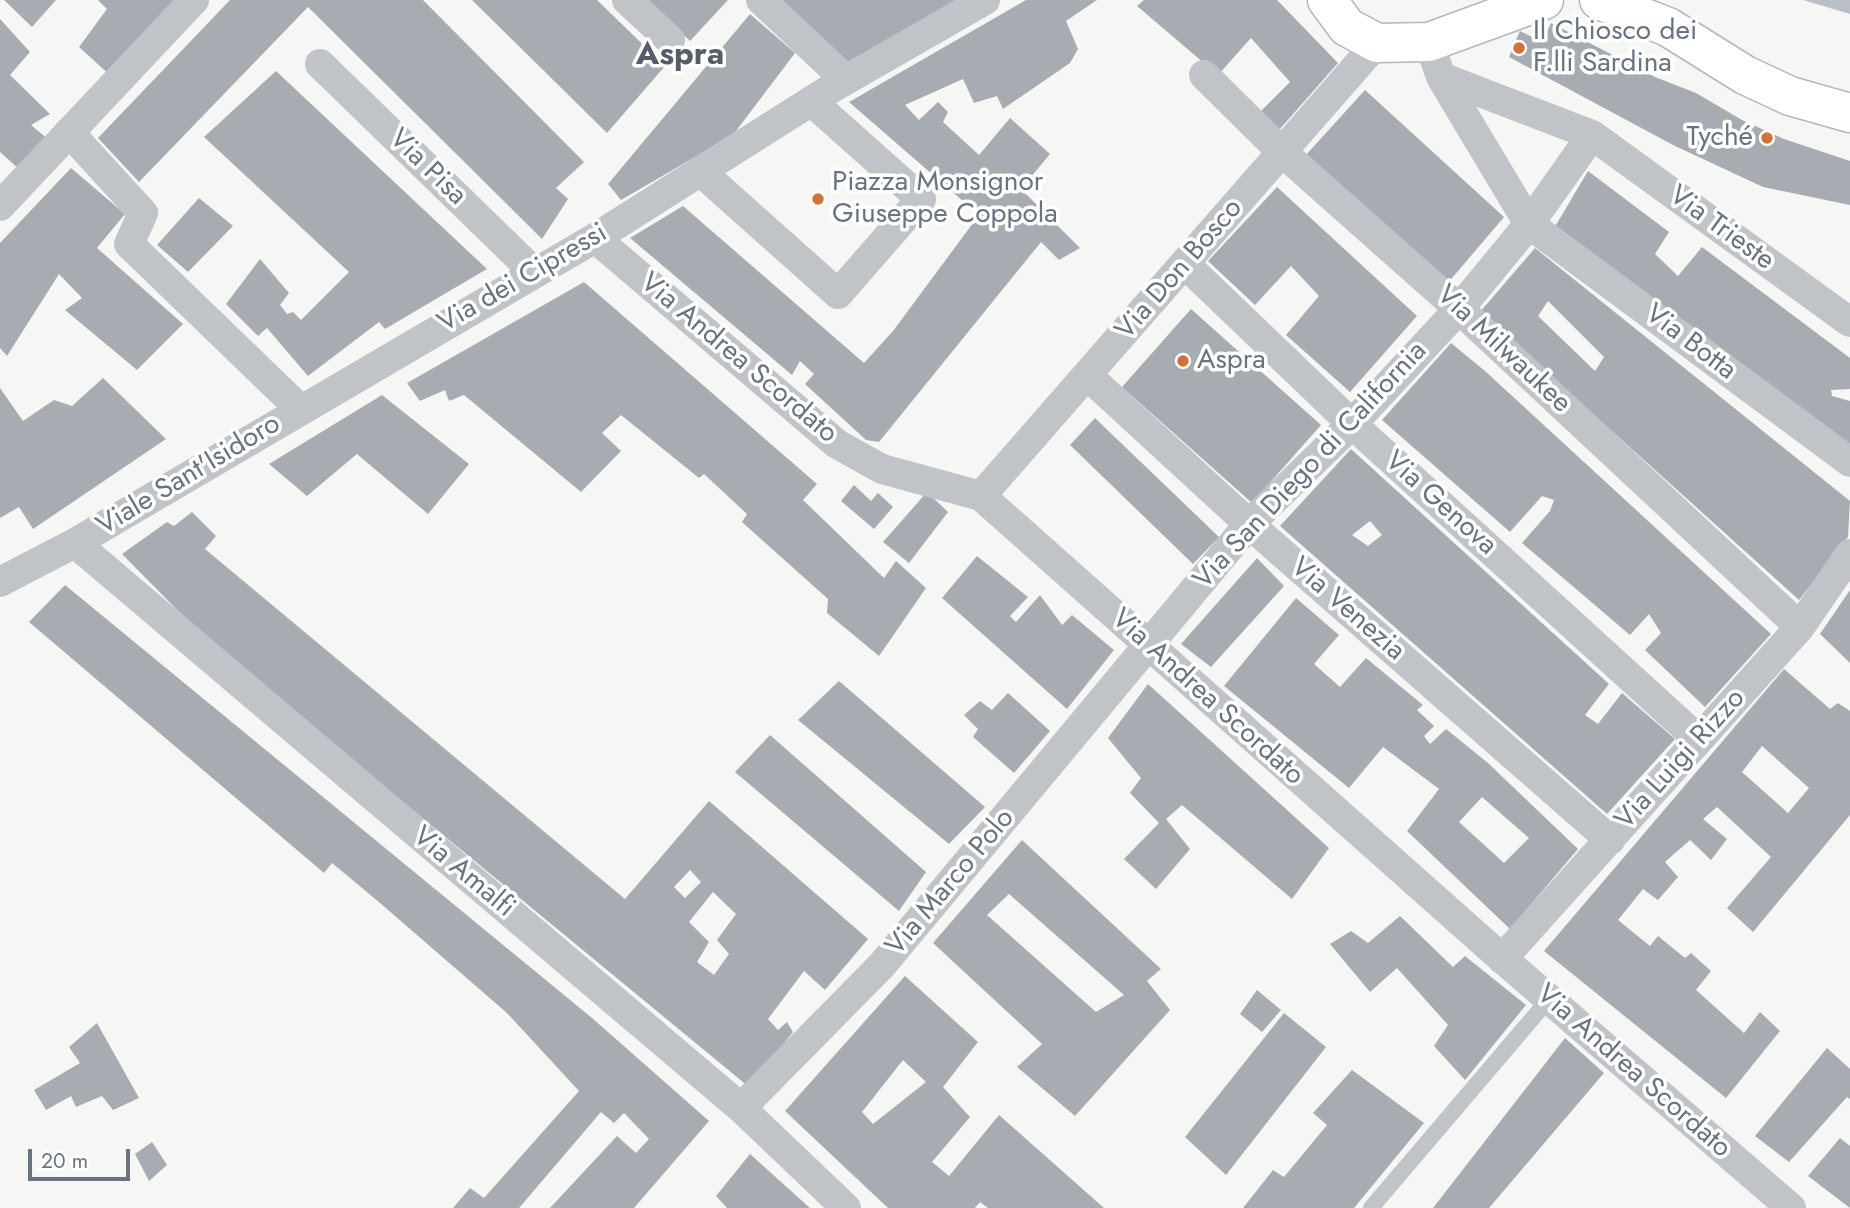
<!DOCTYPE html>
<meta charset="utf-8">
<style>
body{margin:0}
#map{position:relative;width:1850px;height:1208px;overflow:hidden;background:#f6f7f4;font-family:Jost,sans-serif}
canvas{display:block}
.scale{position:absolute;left:28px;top:1149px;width:102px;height:32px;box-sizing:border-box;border:4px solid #697382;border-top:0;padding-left:9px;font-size:21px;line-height:24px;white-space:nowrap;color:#697382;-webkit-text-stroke:5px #fff;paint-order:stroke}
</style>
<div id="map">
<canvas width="1850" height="1208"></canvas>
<div class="scale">20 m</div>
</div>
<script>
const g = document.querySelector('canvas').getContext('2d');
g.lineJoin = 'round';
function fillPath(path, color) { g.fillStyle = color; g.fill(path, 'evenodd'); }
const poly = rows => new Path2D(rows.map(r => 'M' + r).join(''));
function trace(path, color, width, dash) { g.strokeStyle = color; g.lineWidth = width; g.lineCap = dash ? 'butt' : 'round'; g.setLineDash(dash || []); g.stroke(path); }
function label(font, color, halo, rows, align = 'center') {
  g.font = font + ' Jost,sans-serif'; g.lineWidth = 7; g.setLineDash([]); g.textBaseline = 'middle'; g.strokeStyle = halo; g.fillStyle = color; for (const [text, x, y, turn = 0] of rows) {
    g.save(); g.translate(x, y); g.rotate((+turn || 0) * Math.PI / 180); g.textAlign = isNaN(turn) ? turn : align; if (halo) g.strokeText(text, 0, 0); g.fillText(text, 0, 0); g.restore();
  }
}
fillPath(poly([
 [1803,0,1850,0,1850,14]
]), '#b8c0c6');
fillPath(poly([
 [4,0,56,0,32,27],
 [98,0,184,0,112,77,79,47,107,9],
 [230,0,423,0,584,162,556,188,568,199,542,239,308,7,139,182,98,138],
 [472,0,597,0,665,66,607,133],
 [646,0,728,0,690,41],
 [779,0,961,0,850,67],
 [1026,0,1097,0,1066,21,1078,49,1070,63,1003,109,997,96,974,103,963,79,905,105,919,120,938,102,948,112,943,122,979,155,1010,118,1050,154,1021,189,1080,248,1059,260,1041,242,879,442,866,440,805,384,814,374,800,361,792,375,630,238,683,206,864,363,893,331,979,215,849,102],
 [1144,0,1277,0,1338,63,1280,129,1258,114,1290,82,1251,38,1218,75,1137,6],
 [750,14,795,53,733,135,621,200,608,184],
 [0,19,30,52,10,75,50,114,31,125,49,140,20,170,0,152],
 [1551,23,1655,77,1696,93,1742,120,1784,139,1850,161,1850,205,1763,187,1673,145,1509,57,1520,31,1542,42],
 [276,71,487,269,385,329,379,322,308,376,267,328,258,336,226,304,260,259,289,293,280,305,287,314,293,312,301,320,349,272,204,137],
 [1365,90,1504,217,1447,284,1305,156],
 [71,168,125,214,97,248,183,324,137,370,65,310,82,298,59,274,7,356,0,348,0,243],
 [1588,171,1669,232,1655,254,1678,276,1702,247,1850,358,1850,389,1831,390,1832,396,1850,401,1850,454,1553,230],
 [1277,187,1417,316,1350,392,1286,335,1319,296,1291,266,1255,305,1208,261],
 [199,198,233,226,188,272,157,245],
 [1535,248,1850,501,1848,537,1799,600,1480,312],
 [1548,301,1604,357,1595,371,1538,316],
 [584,282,817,484,803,500,884,578,896,561,926,588,879,656,827,613,828,599,742,522,747,514,704,474,699,478,621,415,602,433,621,451,581,492,464,395,449,401,445,390,420,401,407,383],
 [1191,309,1321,425,1252,503,1122,387],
 [1451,343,1485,371,1771,634,1705,707,1645,650,1661,633,1649,614,1630,635,1522,543,1550,511,1554,500,1542,496,1510,532,1382,420],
 [103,378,166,439,33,529,19,507,0,518,0,388,23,421,54,400,72,406],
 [382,395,469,464,428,514,357,454,307,496,269,464],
 [1095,418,1219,537,1193,564,1070,445],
 [1351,449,1609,684,1585,715,1598,724,1622,693,1675,739,1607,814,1280,526],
 [1370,521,1382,535,1368,546,1352,535],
 [854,485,871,501,878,493,893,507,874,529,841,501],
 [927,492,948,512,909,563,883,542],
 [192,512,216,536,205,549,625,899,709,801,868,939,825,990,804,971,768,1019,778,1030,787,1022,793,1032,749,1087,261,685,192,625,122,554,167,522,174,526],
 [690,870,701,882,685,898,674,887],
 [713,892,736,914,717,940,729,954,714,975,697,962,709,942,689,922],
 [977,556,1028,597,1010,616,1016,622,1040,595,1062,625,1072,615,1114,650,1067,709,942,598],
 [1257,558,1284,586,1211,667,1181,644],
 [65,585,592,1018,709,1121,634,1208,550,1208,617,1136,636,1153,649,1139,624,1113,614,1123,601,1112,519,1208,453,1208,470,1188,484,1198,579,1091,507,1013,380,903,332,863,324,873,29,622],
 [1850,590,1850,663,1820,634],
 [1296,598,1339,635,1314,664,1340,687,1366,658,1423,705,1417,710,1434,726,1424,736,1430,744,1446,729,1488,763,1578,849,1510,929,1407,831,1439,789,1383,747,1349,788,1224,686],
 [1482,797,1529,838,1504,863,1459,822],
 [1784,669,1830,709,1838,703,1850,711,1850,815,1753,932,1727,908,1771,857,1717,807,1703,819,1727,839,1711,860,1690,840,1665,862,1678,877,1658,900,1643,889,1618,920,1650,946,1658,936,1685,958,1691,953,1711,971,1696,990,1744,1033,1760,1012,1780,1031,1726,1098,1544,951],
 [1762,746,1809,788,1788,813,1742,772],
 [839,681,985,807,949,844,798,720],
 [1148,684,1329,848,1292,899,1182,805,1166,819,1190,849,1156,889,1124,859,1159,823,1130,793,1141,778,1108,738],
 [1008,693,1050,731,1014,773,973,737,978,729,964,715,980,701,992,710],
 [770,735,926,872,899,911,735,772],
 [1022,840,1161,969,1147,981,1170,1010,1075,1116,1017,1067,1042,1044,933,943],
 [1009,894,1124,995,1096,1012,987,915],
 [1400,916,1453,967,1465,956,1526,1005,1465,1080,1434,1046,1448,1025,1397,968,1370,992,1330,944,1351,931,1368,943],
 [905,976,978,1042,943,1087,970,1117,932,1162,949,1176,999,1115,1104,1208,988,1208,980,1202,975,1208,888,1208,785,1111],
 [903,1060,926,1082,873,1124,862,1112],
 [1257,990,1281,1010,1262,1032,1240,1014],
 [1284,1013,1326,1047,1226,1175,1185,1137],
 [97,1023,139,1098,113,1110,102,1096,76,1107,71,1096,46,1110,34,1090,80,1063,69,1047],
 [1565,1038,1604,1073,1489,1208,1433,1208],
 [1827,1048,1850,1069,1850,1099,1847,1097,1789,1162,1755,1136],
 [1352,1070,1424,1123,1354,1208,1243,1208,1273,1170,1284,1177,1327,1125,1313,1113],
 [1840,1138,1850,1146,1850,1208,1808,1176],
 [152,1142,167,1165,149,1181,135,1154],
 [750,1154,810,1208,727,1208,716,1196]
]), '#a7acb3');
const secondary = poly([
 [1327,0,1347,27,1377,43,1429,42,1544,0],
 [1599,0,1668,27,1745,75,1790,96,1850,113]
]);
trace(secondary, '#b3b6bb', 41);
trace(poly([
 [1371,1208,1549,999]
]), '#c0c3c7', 16);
trace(poly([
 [627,0,670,40],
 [761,0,846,80],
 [1429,42,1441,77,1529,224,1850,462],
 [320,64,534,272],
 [1204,75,1282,152,1459,309,1800,627],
 [1441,77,1592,135,1850,322],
 [69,132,143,213,129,244,301,410],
 [700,171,838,294,921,199,811,101],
 [0,206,194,0],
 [595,238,837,444,882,469,981,496,1497,954,1791,1208],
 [1186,265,1352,424,1698,739],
 [1088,376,1249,524,1610,840],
 [981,496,1377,43],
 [75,543,741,1108,846,1208],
 [0,582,75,543,595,238,832,88,985,0],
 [1502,959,1800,627,1850,554],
 [741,1108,882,965,1249,524,1352,424,1459,309,1529,224,1592,135]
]), '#c0c3c7', 30);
trace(secondary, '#fff', 38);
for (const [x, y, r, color] of [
 [1519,48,7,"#cf723c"],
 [1767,138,7,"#cf723c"],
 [818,199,7,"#cf723c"],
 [1183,361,7,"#cf723c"]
]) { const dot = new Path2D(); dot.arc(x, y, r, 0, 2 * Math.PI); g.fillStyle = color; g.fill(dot); trace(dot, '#fff', 2.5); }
label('28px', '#697382', '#fff', [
 ["Il Chiosco dei",1533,32],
 ["F.lli Sardina",1533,64],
 ["Tyché",1753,138,"right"],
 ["Piazza Monsignor",832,183],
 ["Giuseppe Coppola",832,215],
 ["Aspra",1197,361]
], 'left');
label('28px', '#697382', '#fff', [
 ["Via Pisa",427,168,44],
 ["Via Trieste",1721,229,36],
 ["Via Don Bosco",1180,270,-49],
 ["Via dei Cipressi",523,279,-30],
 ["Via Botta",1690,343,37],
 ["Via Milwaukee",1503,350,43],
 ["Via Andrea Scordato",738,359,40],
 ["Via San Diego di California",1311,466,-47],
 ["Viale Sant'Isidoro",189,476,-31],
 ["Via Genova",1440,504,42],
 ["Via Venezia",1347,610,41],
 ["Via Andrea Scordato",1207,698,42],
 ["Via Luigi Rizzo",1681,760,-48],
 ["Via Amalfi",463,873,40],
 ["Via Marco Polo",951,883,-50],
 ["Via Andrea Scordato",1633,1072,41]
]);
label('bold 32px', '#565d68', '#fff', [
 ["Aspra",680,56]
]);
</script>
